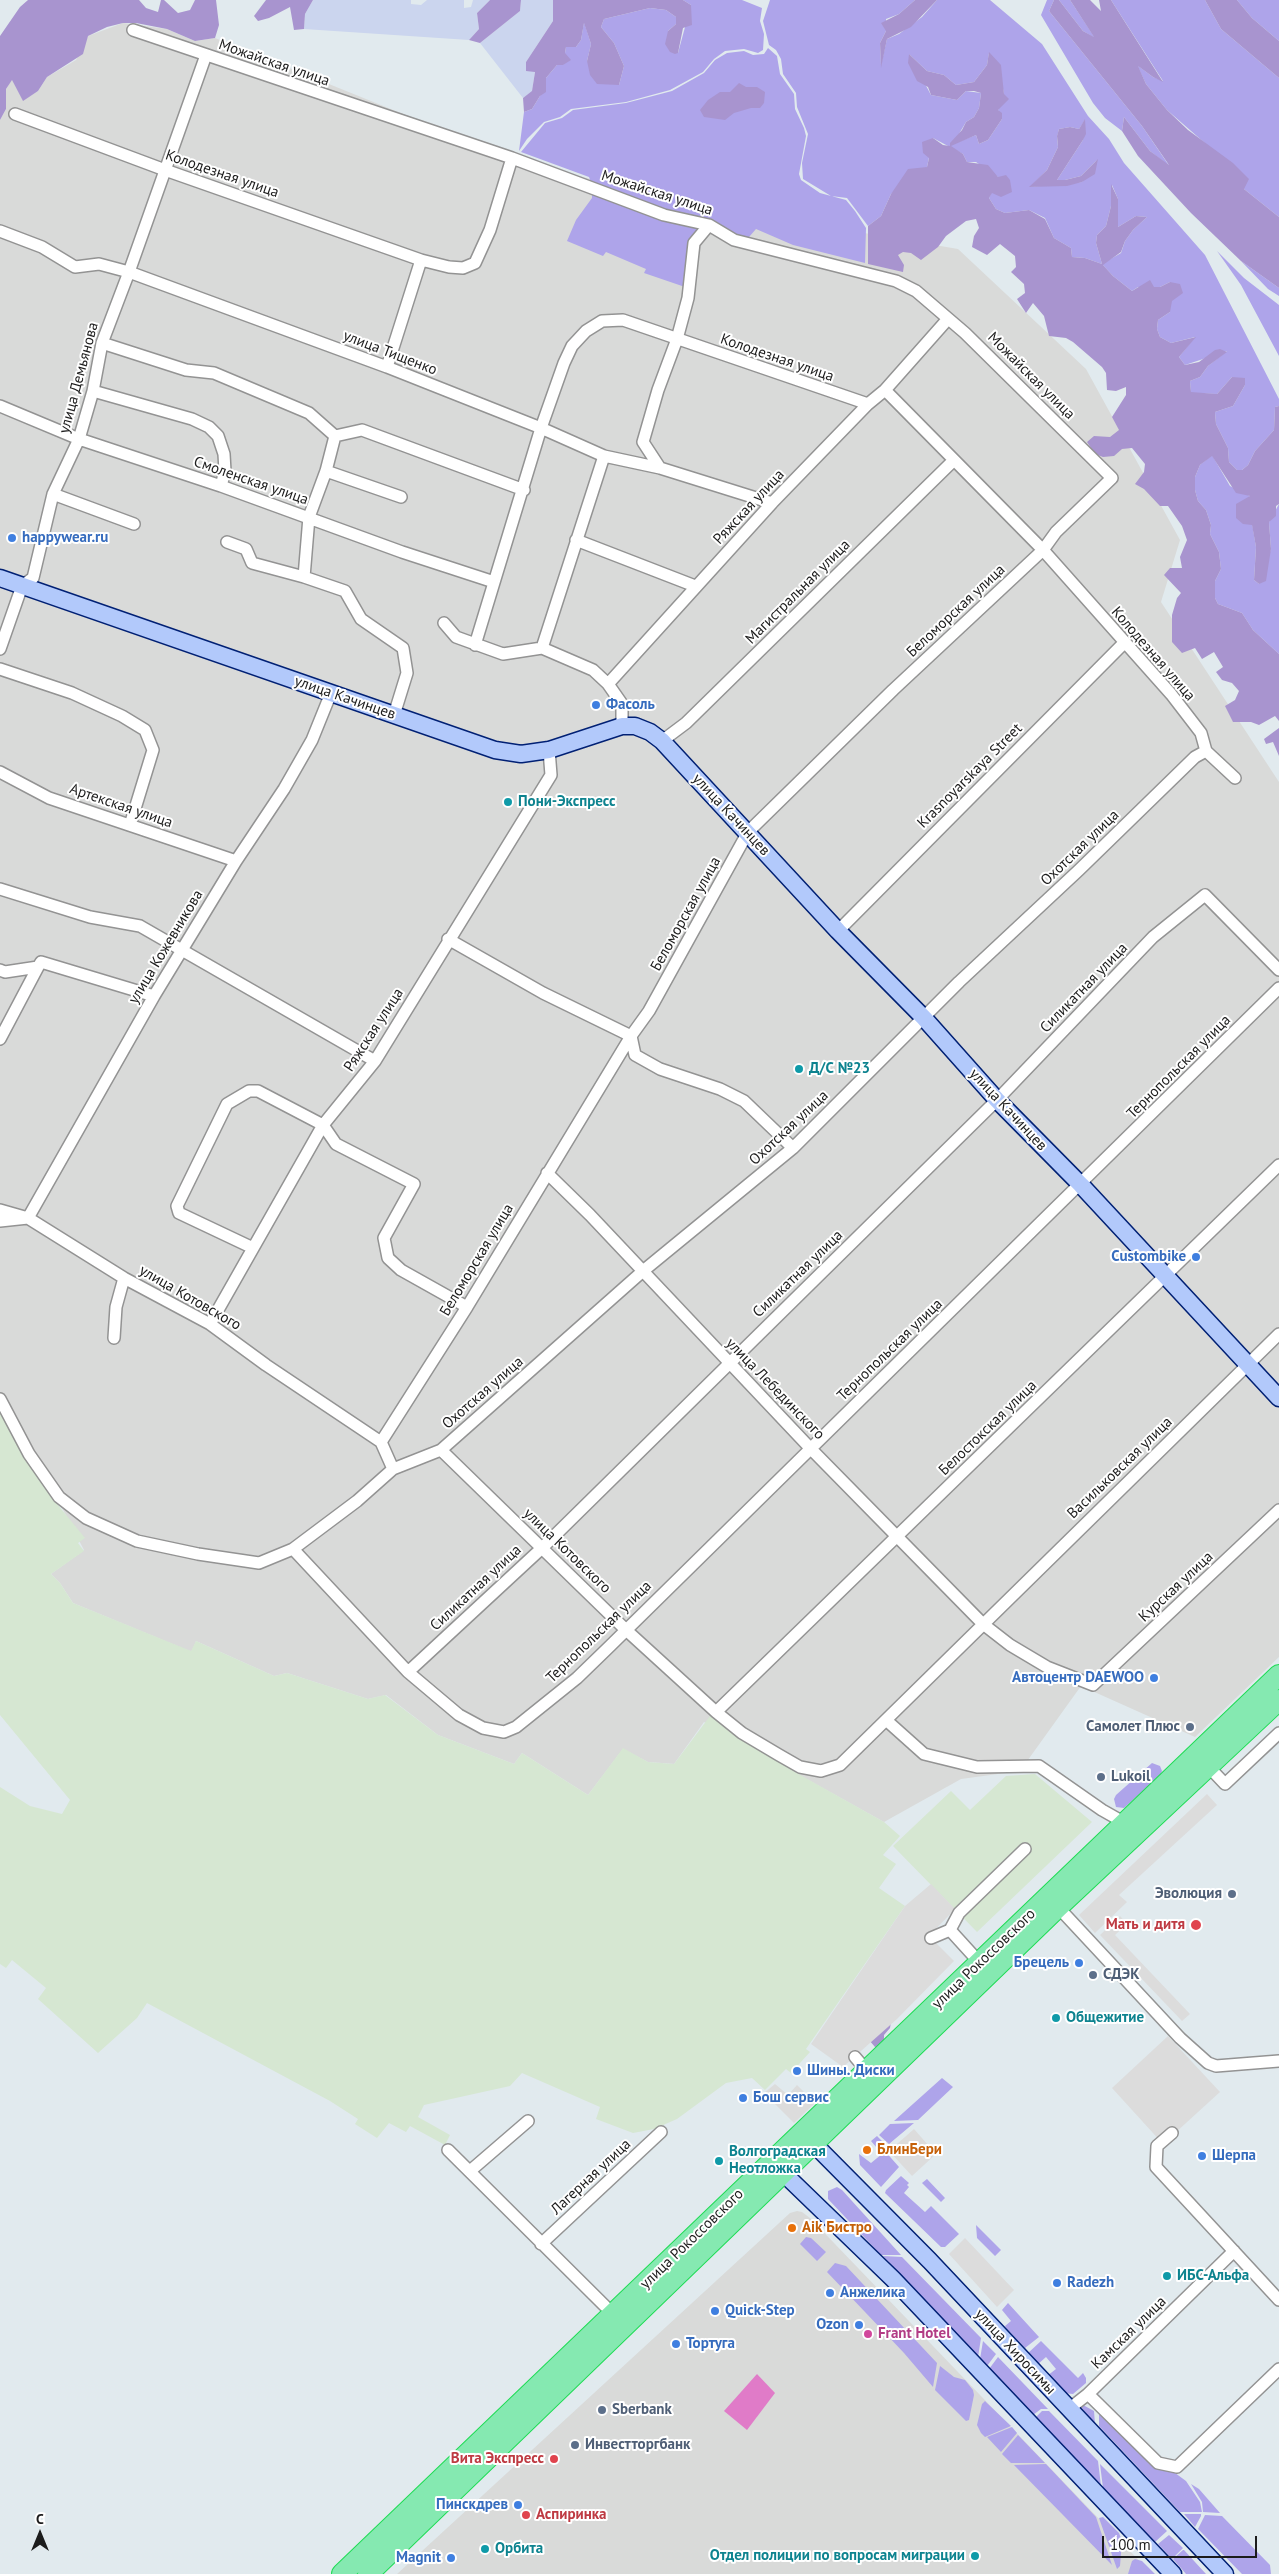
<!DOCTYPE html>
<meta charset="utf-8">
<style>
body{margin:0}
#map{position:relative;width:1279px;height:2574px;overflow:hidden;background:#e1eaee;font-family:"PT Sans",sans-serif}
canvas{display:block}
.north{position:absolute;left:15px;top:2509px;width:50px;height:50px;-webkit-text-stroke:4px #fff;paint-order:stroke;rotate:0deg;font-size:14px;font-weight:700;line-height:20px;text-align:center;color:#1c1c1c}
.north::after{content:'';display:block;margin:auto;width:18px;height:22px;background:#1c1c1c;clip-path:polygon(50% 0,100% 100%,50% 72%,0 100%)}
.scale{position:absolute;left:1102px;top:2536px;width:155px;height:22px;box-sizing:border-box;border:2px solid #1c1c1c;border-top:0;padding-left:6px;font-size:15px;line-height:18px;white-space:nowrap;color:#1c1c1c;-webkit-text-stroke:4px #fff;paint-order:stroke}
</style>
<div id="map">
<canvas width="1279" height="2574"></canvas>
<div class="north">С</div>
<div class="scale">100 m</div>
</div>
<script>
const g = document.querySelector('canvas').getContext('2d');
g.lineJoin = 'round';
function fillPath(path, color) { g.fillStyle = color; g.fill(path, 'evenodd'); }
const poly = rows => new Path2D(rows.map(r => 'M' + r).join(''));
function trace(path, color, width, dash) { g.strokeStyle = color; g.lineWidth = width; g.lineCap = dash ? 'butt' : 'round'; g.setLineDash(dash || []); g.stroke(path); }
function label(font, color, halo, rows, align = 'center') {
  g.font = font + ' "PT Sans",sans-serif'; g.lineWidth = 4; g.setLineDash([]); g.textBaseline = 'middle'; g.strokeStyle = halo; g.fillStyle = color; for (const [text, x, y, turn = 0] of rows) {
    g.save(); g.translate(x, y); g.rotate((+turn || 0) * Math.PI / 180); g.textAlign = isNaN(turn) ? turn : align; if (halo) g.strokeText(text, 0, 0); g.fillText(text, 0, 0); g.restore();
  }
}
fillPath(poly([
 [123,23,167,29,195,41,215,38,512,158,665,199,958,249,1086,369,1180,540,1161,602,1279,782,1279,1657,1195,1737,1081,1686,1020,1771,961,1779,884,1822,704,1722,674,1764,648,1762,623,1749,588,1795,522,1753,514,1764,438,1735,386,1695,368,1699,287,1673,274,1676,196,1641,192,1652,73,1603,60,1583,51,1574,84,1550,62,1508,49,1494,0,1405,0,120,6,109,6,89,12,79,23,100,38,91,47,77,76,60,88,36],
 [797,2211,802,2212,810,2218,1152,2574,397,2574,790,2213]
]), '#d9dad9');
fillPath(poly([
 [0,1405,49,1494,85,1538,78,1543,84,1551,51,1574,60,1583,73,1603,191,1651,196,1641,274,1676,287,1673,368,1699,385,1695,438,1735,514,1764,522,1753,588,1795,623,1748,648,1762,674,1764,710,1716,795,1772,884,1822,900,1836,883,1855,896,1864,879,1888,905,1906,806,2049,810,2052,791,2073,786,2069,765,2090,752,2078,726,2083,677,2119,654,2129,633,2133,596,2119,600,2107,522,2073,510,2086,424,2105,418,2117,450,2135,445,2145,410,2126,406,2132,389,2123,377,2138,355,2124,358,2119,330,2101,147,2003,137,2018,98,2053,38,1999,46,1988,12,1960,6,1968,0,1964,0,1787,30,1806,62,1814,70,1800,0,1715],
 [1035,1774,1092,1822,977,1932,893,1846,951,1791,970,1810,1006,1776]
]), '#d6e7d2');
fillPath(poly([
 [313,0,411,0,411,4,421,5,427,0,464,0,464,8,471,7,473,0,490,0,477,13,479,29,469,40,304,29,305,14],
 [521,0,553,0,555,5,553,21,526,62,535,71,532,92,523,98,480,43,520,11]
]), '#cbd5ee');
fillPath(poly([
 [683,0,742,0,762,8,760,21,764,34,763,50,758,53,744,49,725,51,714,59,703,72,670,90,626,102,571,109,560,117,544,122,527,139,519,151,524,112,532,109,540,96,546,78,557,65,563,65,566,47,576,47,581,40,584,22,591,44,587,61,619,85,624,66,614,43,601,27,604,19,650,8,666,10,676,17,676,24,668,31,678,53,691,5],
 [770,0,915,0,899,14,886,19,886,31,880,43,881,65,887,39,899,34,922,17,937,0,990,0,1042,44,1088,116,1109,139,1124,163,1205,255,1279,399,1279,406,1275,407,1274,430,1255,451,1248,465,1242,470,1237,470,1229,462,1228,448,1216,424,1215,412,1233,406,1245,385,1232,377,1217,394,1191,393,1190,381,1200,377,1208,366,1227,351,1185,365,1179,357,1195,337,1171,343,1160,337,1157,329,1158,320,1170,312,1170,282,1160,287,1138,287,1132,291,1113,276,1102,264,1085,258,1072,257,1071,248,1054,238,1045,218,1029,210,1005,213,996,209,989,198,998,177,976,162,967,162,963,154,933,138,927,167,891,194,881,216,868,226,847,198,831,196,803,179,802,163,808,134,797,107,796,93,783,74,781,59,776,50,769,45,763,21],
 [989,53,1000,73,1004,94,998,110,1002,119,988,140,979,144,976,135,953,144,966,122,974,117,979,108,981,93,966,91,957,100,931,95,909,54,927,71,944,75,956,85,974,82,987,65],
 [1085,120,1083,140,1057,180,1065,180,1081,176,1097,160,1082,182,1030,187,1047,170,1058,147,1057,137,1059,129,1070,127,1079,129],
 [1112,185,1118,199,1118,227,1136,216,1147,217,1133,230,1125,241,1121,253,1102,264,1096,243,1097,235,1106,226,1111,206],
 [1047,0,1054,0,1049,11,1142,126,1170,167,1150,151,1124,117,1122,131,1105,118,1093,103,1041,15],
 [1059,0,1070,0,1095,38,1083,31],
 [1111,0,1205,0,1221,29,1279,78,1279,217,1244,189,1206,144,1167,110,1146,84,1137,65,1153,77,1163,81],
 [1237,0,1279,0,1279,41,1252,18],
 [768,48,777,56,780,74,794,94,795,109,804,128,806,136,799,174,801,180,820,193,846,200,855,211,866,228,865,263,793,245,756,229,749,237,736,237,709,225,691,243,685,287,644,273,646,269,606,252,603,256,567,241,576,220,592,198,592,185,589,177,521,152,545,123,562,118,573,110,626,103,672,91,704,73,715,60,727,53,744,51,753,55,764,54],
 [1217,251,1244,278,1279,305,1279,356,1241,285],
 [1241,261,1279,288,1279,296,1268,289],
 [1212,455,1230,486,1250,496,1248,499,1256,547,1254,580,1259,584,1271,549,1269,522,1279,504,1279,654,1253,630,1242,613,1218,604,1215,598,1215,581,1221,569,1219,552,1210,534,1211,525,1206,510,1198,501,1195,490,1195,477,1200,465],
 [1152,1763,1160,1766,1162,1771,1160,1776,1124,1808,1116,1807,1114,1799,1116,1795],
 [942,2078,953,2087,918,2120,894,2121],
 [914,2123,889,2144,879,2135,890,2124],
 [877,2136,887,2146,884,2150,899,2167,881,2187,860,2165,859,2154,871,2163,882,2154,871,2141],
 [901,2176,909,2183,907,2185,909,2187,904,2193,925,2212,931,2206,959,2234,945,2247,941,2247,885,2193,886,2190],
 [927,2179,945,2198,941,2202,922,2183],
 [837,2187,842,2190,901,2255,881,2255,828,2199,828,2191],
 [976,2225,1001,2250,995,2256,977,2238],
 [806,2237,811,2238,826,2252,817,2261,800,2244],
 [883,2256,902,2257,981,2338,978,2357],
 [835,2263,846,2266,937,2363,933,2387,904,2353,827,2272],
 [1008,2303,1039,2337,1025,2348,1006,2328,1005,2326,1011,2321,1002,2310],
 [983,2341,996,2354,987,2366,980,2359],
 [1041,2341,1078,2378,1083,2373,1086,2378,1086,2383,1073,2394,1063,2393,1047,2376,1056,2369,1046,2357,1037,2365,1027,2354],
 [998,2357,1048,2409,1041,2409,1033,2415,989,2369],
 [940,2366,954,2377,965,2380,973,2390,974,2395,969,2420,966,2421,935,2390],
 [985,2401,988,2404,1011,2426,985,2437,981,2433,977,2425,982,2404],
 [1083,2405,1094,2411,1095,2424,1080,2406],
 [1042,2411,1049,2411,1098,2461,1101,2486,1036,2417],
 [1099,2414,1150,2462,1171,2470,1186,2481,1200,2502,1202,2512,1180,2512,1099,2426],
 [1012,2427,1017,2433,1001,2452,987,2437],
 [1018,2435,1045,2463,1011,2463,1002,2454],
 [1046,2464,1096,2517,1112,2565,1014,2465],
 [1100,2464,1167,2531,1155,2542,1103,2488],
 [1191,2484,1199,2489,1220,2513,1203,2512,1202,2502],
 [1184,2514,1201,2514,1201,2516,1195,2527],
 [1205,2515,1222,2516,1270,2565,1271,2574,1242,2574,1200,2531,1198,2529],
 [1103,2517,1119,2533,1122,2541,1120,2566,1117,2569,1099,2518],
 [1169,2535,1183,2548,1172,2559,1158,2544],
 [1183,2550,1184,2550,1206,2574,1186,2574,1173,2559],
 [1135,2559,1142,2561,1155,2574,1128,2574,1132,2561]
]), '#aea4ea');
fillPath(poly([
 [28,0,139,0,146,8,158,12,161,0,164,0,178,13,190,10,195,0,216,0,219,25,215,38,195,41,167,29,136,23,123,23,107,27,88,36,83,54,47,77,38,91,23,101,12,80,6,89,6,109,0,120,0,36,20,7],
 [266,0,313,0,305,14,304,29,294,30,290,7,269,18,258,21,254,16],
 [490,0,521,0,520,11,480,43,469,40,479,29,477,13],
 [553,0,683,0,691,5,692,25,683,28,678,53,675,54,670,52,665,44,668,31,676,24,676,17,666,10,650,8,604,19,601,27,614,43,624,66,619,85,597,84,590,75,587,61,591,44,584,23,581,40,576,47,566,47,565,53,571,60,563,65,557,65,546,78,546,92,540,96,532,109,524,112,523,98,532,91,535,72,526,71,526,62,553,21],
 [915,0,937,0,911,27,887,39,881,68,880,43,886,31,881,23,899,14],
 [1054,0,1059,0,1083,31,1094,37,1070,0,1090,0,1101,11,1099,0,1111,0,1163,82,1153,77,1138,66,1146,84,1167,110,1188,130,1233,163,1249,179,1244,189,1279,217,1279,288,1241,261,1191,213,1138,156,1122,131,1124,117,1150,151,1169,165,1142,126,1049,11],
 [1205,0,1237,0,1252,18,1279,41,1279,78,1221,29],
 [989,52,1001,65,1004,94,1009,99,998,110,1002,113,1002,119,988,140,979,144,976,135,951,146,963,154,967,162,988,165,998,177,1006,175,1010,180,1012,192,1001,197,992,193,989,198,996,209,1005,213,1029,210,1045,219,1054,238,1071,248,1072,257,1085,258,1102,264,1096,243,1097,235,1106,226,1111,206,1111,184,1118,199,1118,227,1136,216,1147,217,1133,230,1125,241,1121,252,1103,265,1113,276,1132,291,1150,280,1154,287,1160,287,1170,282,1180,284,1183,293,1172,301,1170,312,1158,320,1157,329,1160,337,1171,343,1196,337,1179,357,1185,365,1199,362,1215,350,1220,349,1227,352,1208,366,1200,377,1190,381,1191,392,1217,394,1232,377,1245,378,1245,385,1233,406,1215,412,1216,424,1228,448,1229,462,1237,470,1242,470,1248,465,1255,451,1274,430,1275,407,1279,406,1279,504,1276,506,1276,516,1269,522,1271,549,1266,581,1259,584,1254,580,1256,547,1252,525,1243,524,1236,518,1236,504,1250,496,1236,493,1212,456,1200,465,1195,477,1195,490,1198,501,1206,510,1211,525,1210,534,1219,552,1221,569,1215,581,1215,598,1218,604,1242,613,1253,630,1279,654,1279,721,1275,716,1259,725,1251,722,1233,722,1225,706,1235,700,1239,691,1232,683,1222,680,1216,672,1223,667,1214,652,1202,659,1195,648,1182,653,1172,642,1172,615,1177,598,1181,593,1164,575,1170,568,1182,568,1180,557,1187,540,1182,526,1168,506,1160,506,1144,489,1135,484,1144,472,1145,464,1132,448,1122,449,1114,456,1103,457,1095,454,1087,442,1094,436,1110,437,1119,430,1112,417,1126,395,1126,387,1116,391,1107,390,1106,373,1102,367,1073,342,1066,338,1049,336,1044,316,1033,303,1026,313,1017,299,1025,293,1024,284,1011,272,1016,267,1015,256,1000,244,987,255,972,247,974,236,979,228,976,219,966,221,946,236,938,247,921,260,911,253,903,252,898,255,904,265,903,272,868,264,868,226,881,216,891,194,908,169,927,167,929,158,923,153,922,142,933,138,943,145,950,146,950,143,962,130,966,122,974,117,979,108,981,93,974,91,966,91,957,100,931,95,928,87,917,81,908,63,909,54,927,71,944,75,956,85,974,82,987,65],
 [739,83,746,87,757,87,765,92,764,103,760,108,751,108,734,113,725,120,704,117,700,110,708,100,720,92,730,92],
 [1085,119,1086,134,1083,140,1057,180,1065,180,1081,176,1098,159,1095,174,1082,182,1067,186,1029,187,1047,170,1058,147,1057,136,1059,129,1070,127,1079,129],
 [1279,728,1279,756,1273,742,1266,744,1264,739],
 [891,2022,890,2028,884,2035,884,2042,877,2048,875,2047,869,2040]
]), '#a894cf');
fillPath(poly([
 [757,2374,775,2393,747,2430,724,2411]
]), '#e07bc8');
fillPath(poly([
 [1207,1794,1217,1805,1119,1895,1127,1902,1095,1933,1079,1915],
 [931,1884,955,1909,929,1936,954,1961,897,2019,843,2067,811,2044,905,1906],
 [1120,1916,1127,1924,1115,1935,1190,2014,1182,2021,1100,1935],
 [1168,2036,1220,2092,1163,2144,1112,2088],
 [775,2084,788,2095,797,2085,815,2103,794,2123,764,2093],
 [914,2129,936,2154,912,2176,889,2151],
 [965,2238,1014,2290,997,2307,949,2254]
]), '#dcdcdc');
const street = poly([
 [133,30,512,158,664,215,709,225,734,240,896,281,916,291,965,333,1112,478,1056,532,1043,550,893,690,748,832,649,1011,631,1036,467,1307,381,1442],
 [15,114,165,170,421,260,449,267,463,268,475,263,490,230,512,158],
 [0,231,42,247,75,267,99,264,129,272,387,367,541,428,604,456,660,468,772,503],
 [102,343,186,370,214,373,309,413,335,436,362,430,524,490],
 [387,367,421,260],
 [885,390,1043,550,1171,694,1201,733,1206,751,1235,778],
 [93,391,192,419,209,427,218,436,224,454,225,471,221,486],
 [0,406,79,439,221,486,402,552,494,582],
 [335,436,326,471,309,517,304,577,345,591,361,619,403,648,407,673,394,715],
 [660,468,643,442,658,390,677,339,688,298,694,243,709,225],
 [326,471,401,497],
 [53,494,134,524],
 [576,540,695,586],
 [227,542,246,549,252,563,304,577],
 [444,623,456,637,503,654,542,648,593,670,608,684],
 [475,645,541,428,564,363,572,346,586,331,602,321,623,320,868,404],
 [542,648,604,456],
 [0,649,22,586,33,578,53,494,79,439,93,391,102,343,129,272,206,55],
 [0,669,72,693,122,716,145,730,153,750,130,825],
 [622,726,622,704,608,684,772,503,868,404,885,390,947,320],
 [662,741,686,723,953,461],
 [0,772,49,798,236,861],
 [0,889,90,917,140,926,375,1061],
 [838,931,1124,643],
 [448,939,543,993,631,1036,635,1055,660,1069,720,1089,744,1101,793,1148],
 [0,970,5,972,38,967,41,962,154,996],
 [0,1039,38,967],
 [547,1173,590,1215,811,1449,983,1624,1010,1645,1047,1667,1093,1685,1279,1510],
 [0,1210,28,1218,124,1278,210,1324,266,1365,381,1442,393,1469],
 [0,1221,28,1218,154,996,236,861,284,789,312,740,331,693],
 [253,1248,179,1213,177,1206,227,1104,249,1091,258,1091,323,1125,336,1144,414,1184,384,1238,388,1258,401,1270,467,1307],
 [210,1324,323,1125,375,1061,551,775,549,750],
 [114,1338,116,1307,124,1278],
 [0,1399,29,1454,59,1497,86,1518,137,1541,198,1554,259,1563,293,1549,357,1501,393,1469,441,1450,643,1271,793,1148,959,982,1079,870,1195,757,1206,751],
 [441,1450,625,1629,716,1712,742,1733,779,1755,800,1767,821,1771,840,1765,1279,1334],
 [293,1549,408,1672,459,1715,483,1728,504,1732,516,1727,577,1678,610,1646,1279,988],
 [408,1672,542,1548,997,1100,1153,937,1205,895,1279,970],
 [716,1712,1279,1165],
 [886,1720,924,1754,977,1767,1039,1766,1102,1810,1125,1823],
 [1208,1766,1225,1784,1279,1733],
 [1058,1907,1180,2038,1208,2063,1216,2066,1279,2061],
 [950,1930,959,1913,1025,1849],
 [931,1938,950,1930,980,1963],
 [855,2057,867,2071],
 [1172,2133,1157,2146,1156,2167,1279,2300],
 [448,2150,613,2314],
 [470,2171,528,2121],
 [541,2244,661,2132],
 [1088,2394,1234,2251],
 [1069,2409,1088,2394,1158,2463,1177,2467,1279,2369]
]);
const secondary = poly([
 [0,578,495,750,521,754,549,750,622,726,635,726,650,732,662,741,838,931,924,1018,997,1100,1081,1185,1279,1398],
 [805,2135,930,2261,1225,2574],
 [775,2165,893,2279,1173,2574]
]);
const highway = poly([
 [342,2574,1279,1675],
 [368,2574,1058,1907,1279,1700]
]);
trace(street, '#939393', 14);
trace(secondary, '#012074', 19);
trace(highway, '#1edc54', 22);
trace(street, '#fff', 11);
trace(secondary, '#b2c9fb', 16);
trace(highway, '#85e9b1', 20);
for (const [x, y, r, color] of [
 [12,538,5,"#3f7fe0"],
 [596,705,5,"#3f7fe0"],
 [508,802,5,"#0f9aa8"],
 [799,1069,5,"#0f9aa8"],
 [1196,1257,5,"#3f7fe0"],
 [1154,1678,5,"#3f7fe0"],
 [1190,1727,5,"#5c6f8a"],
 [1101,1777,5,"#5c6f8a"],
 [1232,1894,5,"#5c6f8a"],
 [1196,1925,6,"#e0444e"],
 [1079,1963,5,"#3f7fe0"],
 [1093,1975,5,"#5c6f8a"],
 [1056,2018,5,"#0f9aa8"],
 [797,2071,5,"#3f7fe0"],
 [743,2098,5,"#3f7fe0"],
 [867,2150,5,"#e8710a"],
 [1202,2156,5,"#3f7fe0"],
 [719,2161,5,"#0f9aa8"],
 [792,2228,5,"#e8710a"],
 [1167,2276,5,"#0f9aa8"],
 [1057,2283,5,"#3f7fe0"],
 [830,2293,5,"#3f7fe0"],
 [715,2311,5,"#3f7fe0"],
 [859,2325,5,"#3f7fe0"],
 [868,2334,5,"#d1479c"],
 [676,2344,5,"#3f7fe0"],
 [602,2410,5,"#5c6f8a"],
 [575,2445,5,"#5c6f8a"],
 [554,2459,5,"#e0444e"],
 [518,2505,5,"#3f7fe0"],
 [526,2515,5,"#e0444e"],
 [485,2549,5,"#0f9aa8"],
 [975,2556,5,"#0f9aa8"],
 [451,2558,5,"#3f7fe0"]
]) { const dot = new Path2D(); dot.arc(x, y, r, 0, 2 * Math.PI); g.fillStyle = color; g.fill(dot); trace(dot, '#fff', 2); }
label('15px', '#1c1c1c', '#fff', [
 ["Можайская улица",274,63,19],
 ["Колодезная улица",222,174,19],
 ["Можайская улица",657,193,18],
 ["улица Тищенко",390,353,21],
 ["Колодезная улица",777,358,19],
 ["Можайская улица",1031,376,45],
 ["улица Демьянова",79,378,-75],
 ["Смоленская улица",251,481,19],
 ["Ряжская улица",749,507,-47],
 ["Магистральная улица",798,592,-45],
 ["Беломорская улица",956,611,-43],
 ["Колодезная улица",1153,654,49],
 ["улица Качинцев",345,698,19],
 ["Krasnoyarskaya Street",970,776,-45],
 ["Артекская улица",121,806,19],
 ["улица Качинцев",731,815,47],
 ["Охотская улица",1080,848,-44],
 ["Беломорская улица",686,914,-61],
 ["улица Кожевникова",166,947,-59],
 ["Силикатная улица",1084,988,-46],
 ["Ряжская улица",374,1030,-57],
 ["Тернопольская улица",1179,1067,-45],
 ["улица Качинцев",1008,1110,47],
 ["Охотская улица",789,1128,-43],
 ["Беломорская улица",477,1260,-59],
 ["Силикатная улица",798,1274,-44],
 ["улица Котовского",190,1298,30],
 ["Тернопольская улица",890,1350,-44],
 ["улица Лебединского",775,1389,46],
 ["Охотская улица",483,1393,-41],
 ["Белостокская улица",988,1428,-44],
 ["Васильковская улица",1120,1468,-44],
 ["улица Котовского",567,1551,44],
 ["Курская улица",1176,1587,-43],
 ["Силикатная улица",476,1588,-43],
 ["Тернопольская улица",599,1632,-44],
 ["улица Рокоссовского",984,1959,-44],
 ["Лагерная улица",591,2177,-43],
 ["улица Рокоссовского",692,2239,-44],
 ["Камская улица",1129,2333,-44],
 ["улица Хиросимы",1015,2352,47]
]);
label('bold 15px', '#366cbe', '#fff', [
 ["happywear.ru",22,538],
 ["Фасоль",606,705],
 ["Custombike",1186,1257,"right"],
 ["Автоцентр DAEWOO",1144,1678,"right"],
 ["Брецель",1069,1963,"right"],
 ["Шины. Диски",807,2071],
 ["Бош сервис",753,2098],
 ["Шерпа",1212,2156],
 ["Radezh",1067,2283],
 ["Анжелика",840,2293],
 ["Quick-Step",725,2311],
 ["Ozon",849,2325,"right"],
 ["Тортуга",686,2344],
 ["Пинскдрев",508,2505,"right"],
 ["Magnit",441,2558,"right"]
], 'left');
label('bold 15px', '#0d838f', '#fff', [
 ["Пони-Экспресс",518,802],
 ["Д/С №23",809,1069],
 ["Общежитие",1066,2018],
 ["Волгоградская",729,2152],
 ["Неотложка",729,2169],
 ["ИБС-Альфа",1177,2276],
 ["Орбита",495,2549],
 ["Отдел полиции по вопросам миграции",965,2556,"right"]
], 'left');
label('bold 15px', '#4e5e75', '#fff', [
 ["Самолет Плюс",1180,1727,"right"],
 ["Lukoil",1111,1777],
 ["Эволюция",1222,1894,"right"],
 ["СДЭК",1103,1975],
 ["Sberbank",612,2410],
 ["Инвестторгбанк",585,2445]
], 'left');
label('bold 15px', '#be3a42', '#fff', [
 ["Мать и дитя",1185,1925],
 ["Вита Экспресс",544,2459],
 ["Аспиринка",536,2515,"left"]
], 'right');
label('bold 15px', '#c56008', '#fff', [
 ["БлинБери",877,2150],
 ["Aik Бистро",802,2228]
], 'left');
label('bold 15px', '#b23c85', '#fff', [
 ["Frant Hotel",878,2334]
], 'left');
</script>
